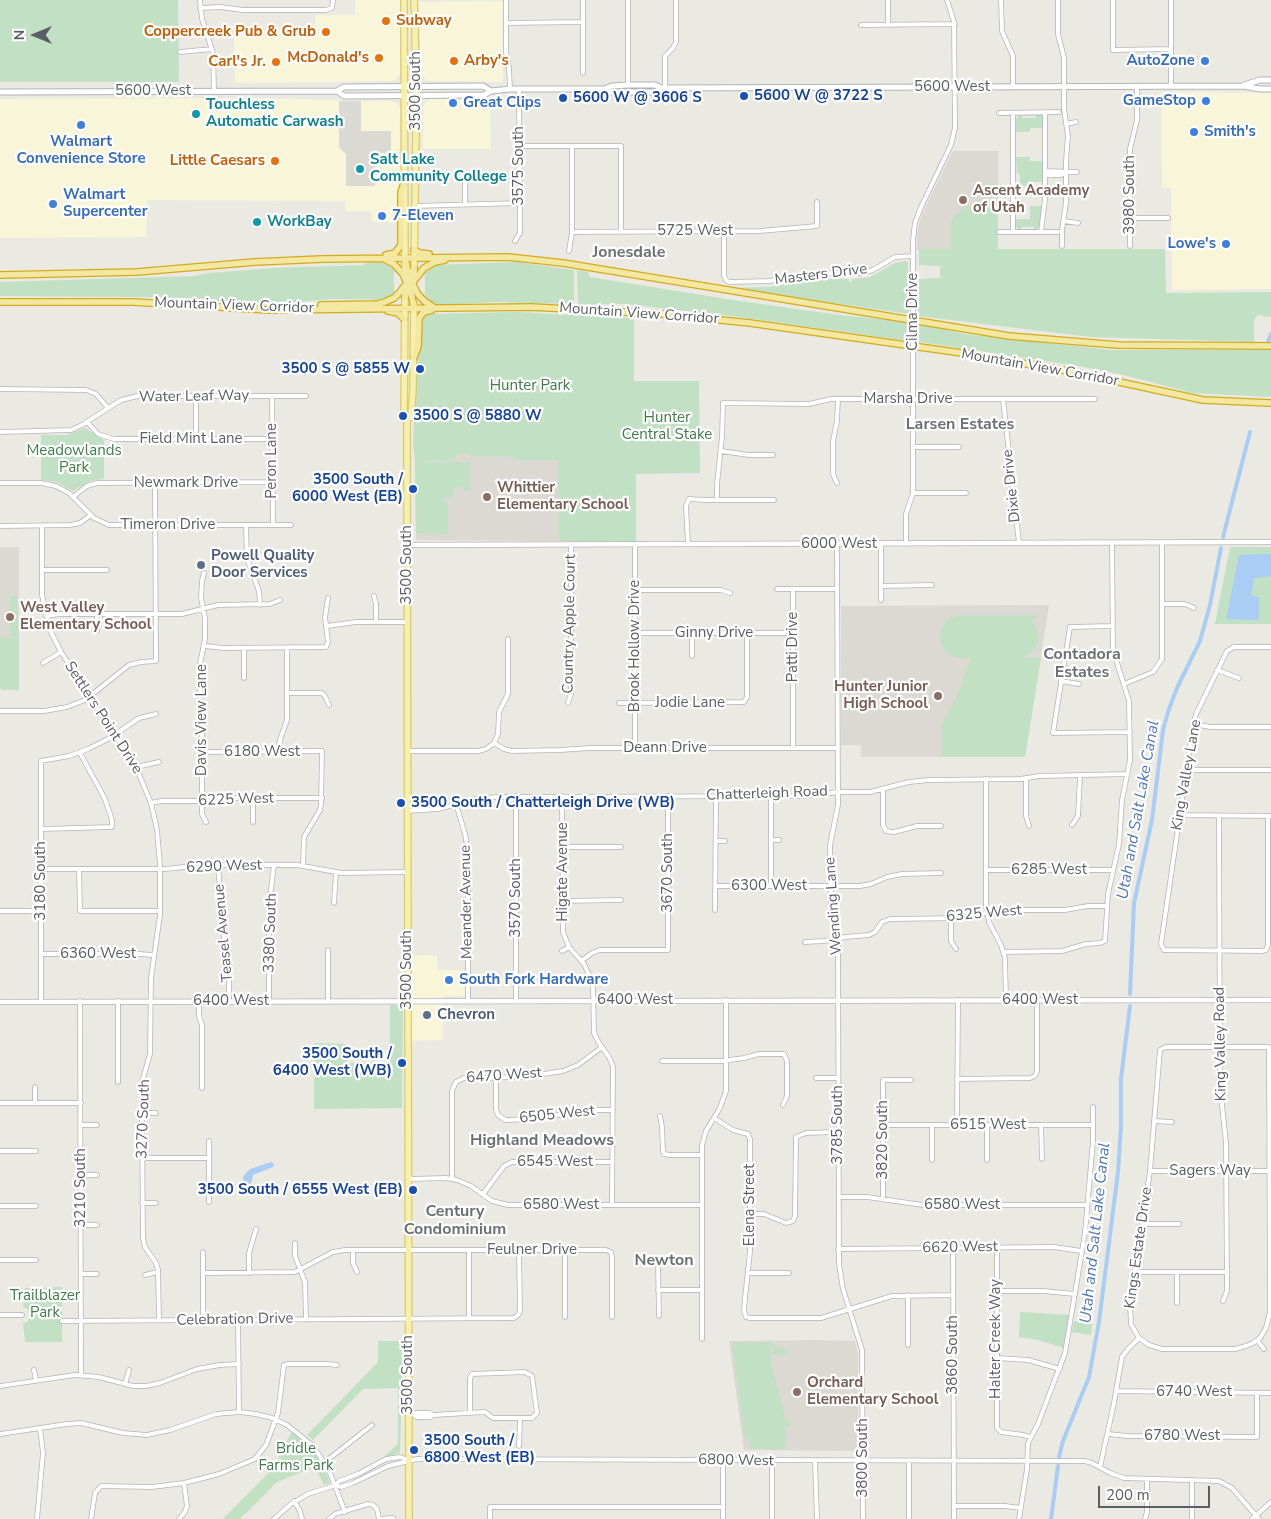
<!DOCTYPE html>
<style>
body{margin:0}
#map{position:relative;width:1271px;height:1519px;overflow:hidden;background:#ebeae2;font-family:"Nunito Sans",sans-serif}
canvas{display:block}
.north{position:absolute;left:10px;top:10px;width:50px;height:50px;-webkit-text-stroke:4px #fff;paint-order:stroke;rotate:270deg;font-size:14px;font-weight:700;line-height:20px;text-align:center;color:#5a5d61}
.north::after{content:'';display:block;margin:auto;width:18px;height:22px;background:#5a5d61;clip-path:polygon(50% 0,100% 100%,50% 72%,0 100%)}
.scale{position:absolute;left:1098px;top:1486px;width:112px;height:22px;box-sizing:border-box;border:2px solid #5a5d61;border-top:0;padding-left:6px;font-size:15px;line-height:18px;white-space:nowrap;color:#5a5d61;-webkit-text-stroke:4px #fff;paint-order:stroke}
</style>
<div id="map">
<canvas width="1271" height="1519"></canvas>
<div class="north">N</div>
<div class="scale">200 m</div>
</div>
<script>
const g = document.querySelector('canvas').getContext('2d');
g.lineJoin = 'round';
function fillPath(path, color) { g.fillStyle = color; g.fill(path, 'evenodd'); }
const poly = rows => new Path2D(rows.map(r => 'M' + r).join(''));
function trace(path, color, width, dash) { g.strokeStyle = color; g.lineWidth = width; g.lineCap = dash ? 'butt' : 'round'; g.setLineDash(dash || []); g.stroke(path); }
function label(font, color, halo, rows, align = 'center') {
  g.font = font + ' "Nunito Sans",sans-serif'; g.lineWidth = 4.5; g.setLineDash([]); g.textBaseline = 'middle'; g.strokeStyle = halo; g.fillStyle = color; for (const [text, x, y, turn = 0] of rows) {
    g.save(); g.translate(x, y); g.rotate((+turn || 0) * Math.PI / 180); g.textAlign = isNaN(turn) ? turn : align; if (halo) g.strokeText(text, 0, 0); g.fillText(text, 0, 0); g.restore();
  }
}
fillPath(poly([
 [355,0,400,0,400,74,395,81,235,83,234,30,315,32,315,15,355,15],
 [503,1,503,82,429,81,424,79,421,73,419,2],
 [1161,92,1271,93,1271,289,1172,290,1171,188,1162,188],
 [271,98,346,101,391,101,398,104,400,108,399,222,372,222,371,211,346,211,345,201,147,200,146,237,0,238,0,99],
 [431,99,490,99,491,149,423,149,423,107,425,102],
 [437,955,438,970,465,970,466,996,443,996,443,1040,410,1041,410,956]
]), '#f9f5d9');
fillPath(poly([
 [339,101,361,101,361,131,391,131,391,153,375,153,375,186,346,186,346,154,339,147],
 [953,151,998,151,998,249,917,250,917,233,922,214],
 [461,453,474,456,511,457,516,460,559,460,559,541,416,540,415,461,458,457],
 [0,547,19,547,19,690,0,689],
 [1049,605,1025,757,861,757,861,745,841,745,841,606],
 [815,1340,855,1341,858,1353,858,1451,744,1450,729,1341]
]), '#dbd9d1');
fillPath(poly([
 [0,0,178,0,179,82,0,82],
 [1022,115,1022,118,1035,118,1036,115,1041,115,1043,119,1043,128,1030,128,1029,132,1016,132,1016,120,1018,116],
 [1016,157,1030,157,1030,161,1044,161,1044,182,1030,182,1030,186,1016,186,1017,182,1020,182,1020,174,1017,174],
 [987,184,996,184,996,192,992,193,992,198,984,198,984,193,987,192],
 [984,200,992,200,992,206,998,206,998,249,1165,249,1166,293,1271,292,1271,316,1267,317,1260,315,1256,317,1254,321,1254,342,1091,337,918,316,919,279,940,278,940,266,919,265,919,249,951,249,951,220,965,207,984,206],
 [1030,206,1043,206,1039,227,1036,230,1034,230,1034,227,1021,227,1021,230,1019,230,1016,226,1016,219,1030,219],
 [906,261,908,263,909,314,731,288,768,287,823,279,849,279,849,282,852,282,852,279,870,277,895,263],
 [368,262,383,263,394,269,394,294,392,296,385,300,374,302,372,299,332,299,289,303,201,301,189,298,130,297,0,296,0,282,194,276,209,273,274,268,363,265],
 [516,262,574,270,574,304,495,302,441,305,431,303,425,299,425,272,426,270,435,265],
 [577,270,588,272,590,277,733,300,839,315,909,322,909,341,739,317,625,304,578,305],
 [516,312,634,318,634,381,699,381,700,473,636,474,636,542,559,541,558,460,516,460,511,457,474,456,461,453,453,460,423,461,425,462,470,462,470,491,465,491,462,487,454,487,453,496,451,498,443,498,443,501,448,503,448,534,416,533,415,461,413,444,416,367,419,354,419,322,425,315,428,314],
 [918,324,965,334,1112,350,1271,350,1271,397,1192,393,1124,375,1078,366,920,342,918,341],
 [85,428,104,440,104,479,90,481,73,491,57,482,41,480,41,435,66,435],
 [1230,547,1271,547,1271,624,1215,624],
 [9,596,17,596,18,637,9,637],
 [961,615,1035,615,1035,619,1031,619,1038,630,1038,643,1033,651,1023,658,1041,658,1025,757,942,757,942,724,958,694,970,659,958,658,948,654,942,646,940,636,941,630,946,621,951,618],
 [0,637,19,638,19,690,2,690,0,688],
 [390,1005,403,1005,402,1108,314,1109,314,1043,346,1044,347,1063,390,1062],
 [62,1287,62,1342,25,1342,23,1323,27,1322,30,1317,28,1309,23,1307,25,1288],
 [1020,1312,1069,1315,1064,1348,1038,1340,1019,1337],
 [1074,1321,1092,1324,1091,1335,1072,1332],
 [378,1341,403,1341,400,1453,386,1457,386,1455,398,1444,398,1388,363,1389,313,1440,307,1435,378,1362],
 [732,1342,771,1342,771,1345,774,1343,777,1345,776,1348,786,1349,786,1355,772,1355,773,1348,771,1347,771,1363,786,1421,791,1422,791,1426,786,1426,785,1449,751,1449,749,1439,745,1440],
 [292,1431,308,1444,321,1461,330,1483,324,1485,315,1467,277,1482,240,1519,223,1519,274,1467]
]), '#c1e0c4');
fillPath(poly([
 [1271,554,1271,576,1254,578,1251,596,1259,597,1259,620,1226,619,1239,555],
 [271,1162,274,1164,273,1167,253,1175,250,1187,246,1186,243,1179,244,1175,250,1169]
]), '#a9cdf4');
trace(poly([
 [1268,342,1271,334],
 [1223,537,1250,432],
 [1130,994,1134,903,1152,820,1163,730,1169,709,1177,688,1200,641,1210,605,1221,548],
 [1059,1457,1063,1441,1089,1377,1099,1322,1118,1172,1121,1126,1121,1079,1130,1006],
 [1051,1519,1058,1466]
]), '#a9cdf4', 4);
const minor = poly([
 [200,0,202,19,213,53,214,91],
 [506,0,506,52,509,68,510,89],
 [583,0,583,73],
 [628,0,628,85],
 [888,0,888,24],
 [1001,0,1002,31,1013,56,1013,86],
 [1058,0,1058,34,1064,58,1064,109,1068,136,1066,161,1066,203,1062,230,1062,246],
 [1113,0,1113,50,1171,49],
 [1171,0,1171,86],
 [200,8,220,7,243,10,326,10,332,8,333,0],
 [506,23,583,22],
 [861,25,955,24],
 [180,52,212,49],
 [665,88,665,56,673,48,676,42,676,0],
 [999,113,1059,112],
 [1013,113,1013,232],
 [1066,124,1076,122],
 [519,146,621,146,621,232],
 [1045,171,1077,172],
 [465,174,465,203],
 [1045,175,1061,175,1066,173],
 [414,206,520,203],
 [1130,218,1168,218],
 [1064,221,1078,223],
 [724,231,724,275,726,280,729,282,769,281,820,273,862,273,873,270,895,257,913,256],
 [572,232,760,231,817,226,817,202],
 [999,232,1058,232],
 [1041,232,1045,199,1045,113],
 [515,241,520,233,519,89],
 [1130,246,1130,149,1137,120,1137,86],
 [569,251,572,232,572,146],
 [913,310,913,240,915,223,921,207,951,145,955,128,954,22,947,0],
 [0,389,86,390,96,394,108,408],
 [272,396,273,525],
 [1003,399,1019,543],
 [87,422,98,434,114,439,272,439],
 [0,432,71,430,82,425,121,400,138,396,306,396],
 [196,439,196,396],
 [913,447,959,447],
 [721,451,749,455,773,455],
 [0,483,41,483,56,486,69,493,94,518,109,525,291,525],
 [837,483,833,474,833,441,837,421,838,399],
 [913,493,966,493],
 [73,497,87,486,97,483,272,482],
 [717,500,717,484,722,437,723,403,809,404,831,399,1095,399],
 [246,525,247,559,259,591,260,605],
 [0,526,70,525,80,523,91,515],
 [42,526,42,595,50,630,61,652,136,767,151,803,157,830,160,865,160,915,151,978,150,1054,142,1082,142,1113,143,1238,145,1247,156,1263,158,1270,159,1321],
 [906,543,906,514,913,493,913,360],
 [635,544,635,748],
 [688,544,686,506,689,499,706,500,774,500],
 [837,544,838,805,830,845,831,905,838,939,839,1264,843,1289,862,1350,863,1519],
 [881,544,881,600],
 [42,570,107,570],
 [204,573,202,581,201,598,205,618,205,639,200,664,200,713,202,732,202,814,206,822],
 [881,586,932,585],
 [777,589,837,589],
 [793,589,793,748],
 [635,590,721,590,730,593],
 [374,596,376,604,376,622],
 [1163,604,1185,604,1194,608],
 [46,616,60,614,182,614,218,605,270,604,280,600],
 [327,626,356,622,407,622],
 [1112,626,1070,627,1053,733,1130,732],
 [97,631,97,614],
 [635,633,793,633],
 [692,633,692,656],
 [205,646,224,648,326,647,328,642,325,617,328,598],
 [244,648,244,678],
 [43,663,61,652],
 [1217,670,1239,678],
 [1061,681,1079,684],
 [1124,684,1153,672,1162,659,1162,543],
 [287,693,322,693,325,696,329,705],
 [568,703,571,694,571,545],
 [619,703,744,702,747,697,747,633],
 [0,711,44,711,67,707,85,700,129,665,141,662,156,661,155,483],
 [1193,724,1211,727,1271,727],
 [494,743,504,749,512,751,560,750,590,748,838,748],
 [407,751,478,751,486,749,494,743,498,734,499,712,508,694,508,639],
 [202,752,322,751,321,804,320,810,304,837,303,865],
 [278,752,280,740,287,720,287,648],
 [136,767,159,762],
 [1186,770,1271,770],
 [1026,778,1026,816,1029,826],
 [986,779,986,906,989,922,1001,945,1005,958,1006,1000],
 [883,789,883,825,886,831,894,832,917,826,941,826],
 [516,796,516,1000],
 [562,796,563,932,569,947,584,964,590,977,593,988,594,1033,599,1043,609,1057,613,1066,612,1205],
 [151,803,161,801,207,801,228,798,322,798],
 [456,804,465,834,468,852,468,1000],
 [407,811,438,809,475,799,496,797,805,796,838,792,870,792,909,782,929,780,1020,779,1040,776,1127,774],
 [1180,815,1271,816],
 [1219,816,1220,1086,1226,1143,1227,1291,1223,1301],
 [1268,816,1268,945,1266,950,1262,951,1164,950,1161,944,1192,732,1196,714,1227,651,1234,647,1271,647],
 [253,822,253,798],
 [1072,825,1078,816,1080,776],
 [41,829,112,827,112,820,105,799,80,753],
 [771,840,779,840],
 [716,841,725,841],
 [563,847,621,847],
 [218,865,219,879,223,906,224,949,229,971,229,1001],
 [41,869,165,869,204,865,297,865,342,873,407,872],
 [79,869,80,911,160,911],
 [986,870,1113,870],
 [716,886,860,886,871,884,887,877,902,874,941,873],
 [771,886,771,796],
 [563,901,621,900],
 [334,903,336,872],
 [715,910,716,796],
 [0,911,41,911],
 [951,918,951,941,956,949],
 [805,942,824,941,846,937,869,935,875,932,882,922,890,919,967,918,996,910,1065,910,1088,906,1106,906],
 [328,950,328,1001],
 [562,951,569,947],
 [1004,952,1062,951,1086,944,1100,943,1105,941,1108,894,1119,844,1122,800,1130,760,1129,701,1113,650,1112,543],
 [41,954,139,954,154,955],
 [581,961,592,953,600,950,668,950,668,796],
 [80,1001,81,1375],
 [118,1001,118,1082],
 [199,1001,199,1016,202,1025,202,1088],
 [269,1001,269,905,274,865],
 [41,1002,41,761,69,756,88,749,110,738,139,718,156,714],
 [662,1061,722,1061,744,1058,759,1054,784,1054,787,1061,787,1096,783,1105],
 [496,1078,496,1109,498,1115,505,1120,533,1119,586,1110,613,1110],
 [816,1078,838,1078],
 [957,1079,1030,1078,1035,1076,1037,1071,1037,1000],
 [35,1087,35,1103],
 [0,1103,81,1103],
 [142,1113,156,1113],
 [660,1116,662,1127,663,1151,664,1154,670,1155,702,1155],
 [714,1118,733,1130,748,1134,750,1139,750,1252,745,1298,744,1311,746,1317,750,1318,821,1318,892,1296,953,1295],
 [1154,1121,1172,1122],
 [81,1125,97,1125],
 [883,1125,1093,1125],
 [932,1125,932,1160],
 [957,1125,958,1000],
 [987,1125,987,1160],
 [1041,1125,1042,1159],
 [209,1141,209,1202],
 [0,1151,36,1151],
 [142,1158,209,1158],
 [1150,1171,1270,1171],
 [81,1175,97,1175],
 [408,1179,446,1178,457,1180,471,1186,492,1201,508,1205,702,1205],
 [452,1179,452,1091,456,1082,464,1078,524,1077,563,1071,578,1065,602,1047],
 [483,1194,504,1166,512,1162,612,1162],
 [839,1197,867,1197,923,1205,1087,1205],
 [883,1199,883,1080,911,1080],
 [142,1203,156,1203],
 [0,1206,36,1206],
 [750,1214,764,1214,786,1223,793,1221,795,1216,796,1137,806,1133,838,1132],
 [1142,1224,1179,1224],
 [81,1225,97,1225],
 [295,1243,295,1256,305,1282,306,1319],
 [997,1247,997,1428,1001,1432,1023,1435,1030,1437],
 [838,1249,1054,1247,1081,1251],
 [953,1249,954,1519],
 [353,1250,353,1263,357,1272],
 [469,1250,469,1318],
 [565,1250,565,1317],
 [203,1252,203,1319],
 [0,1260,36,1260],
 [658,1262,659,1316],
 [1135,1272,1227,1272],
 [1177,1272,1177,1303],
 [203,1273,295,1272,333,1252,345,1250,606,1250,611,1252,612,1257,612,1317],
 [249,1273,249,1253,256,1229],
 [749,1273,789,1273],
 [81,1274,97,1274],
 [145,1275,158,1272],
 [658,1290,702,1290],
 [996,1291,1043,1291,1075,1294],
 [0,1315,22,1315],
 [238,1319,239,1412],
 [62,1321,514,1318,518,1315,520,1311,519,1250],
 [702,1339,702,1145,706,1131,720,1108,726,1091,726,1000],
 [1257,1340,1264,1349],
 [908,1345,908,1295],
 [997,1358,1028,1360,1060,1369],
 [34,1370,36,1380],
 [125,1384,129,1370],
 [0,1386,75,1375,99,1377,133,1386,146,1386,160,1383,197,1369,220,1365,239,1364],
 [1116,1391,1271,1393],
 [408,1415,416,1413,430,1413,433,1415],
 [414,1415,416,1417,430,1417,433,1415,485,1412,493,1418,532,1418,537,1413,532,1376,525,1372,472,1374,470,1378,470,1412],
 [0,1434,67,1424,81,1423,123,1433,147,1435,170,1430,216,1414,239,1412,256,1414,272,1418,287,1425,312,1445,328,1468,345,1512],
 [1108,1434,1127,1436,1257,1437,1257,1393],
 [519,1446,520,1419],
 [723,1460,723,1519],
 [772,1461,772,1519],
 [815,1461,817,1519],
 [909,1461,909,1519],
 [325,1462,372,1425],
 [1100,1467,1114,1403,1122,1357,1128,1349,1139,1338,1131,1324,1130,1306,1150,1171,1160,1050,1166,1047,1269,1047,1270,1312,1266,1328,1260,1338,1253,1343,1246,1346,1235,1349,1162,1349,1149,1345,1139,1338],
 [1192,1480,1192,1519],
 [336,1485,339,1481,358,1474,386,1459,400,1457,408,1460],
 [294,1501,300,1511,302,1519],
 [954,1506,1005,1506,1021,1508],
 [37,1519,43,1453,40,1428],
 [91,1519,95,1493,101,1486,152,1487,184,1483,219,1474,255,1459,266,1445,278,1413,284,1365,288,1364,327,1364,337,1365],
 [179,1519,185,1512,187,1506,184,1483],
 [274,1519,291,1504,308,1494,336,1485,341,1487,353,1483,388,1466,417,1459,1085,1461,1092,1463,1110,1473,1124,1478,1219,1481,1232,1488,1259,1519],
 [329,1519,335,1514,368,1504,373,1505,377,1509,379,1519],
 [379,1519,393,1518],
 [490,1519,490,1507,723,1507],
 [1019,1519,1027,1469,1028,1443,1038,1424,1065,1353,1085,1233,1093,1141,1093,1107],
 [1145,1519,1147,1512,1147,1479],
 [1252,1519,1271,1502]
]);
const tertiary = poly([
 [407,545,1271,542],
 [0,1002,1271,1000]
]);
const secondary = poly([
 [1244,85,1260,80,1271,80],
 [604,89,611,92,655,92,661,88],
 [337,91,344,96,484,95,491,91,510,89,604,89,612,86,628,85,655,85,661,88,1244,86,1260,89,1271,89],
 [0,92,337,91,344,87,483,86,491,91]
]);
const primary = poly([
 [404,0,405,278],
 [414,0,415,26,416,130,414,273],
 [405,292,404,417,407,421,407,453,409,1519],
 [407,421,411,416,413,389,414,304]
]);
const trunk = poly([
 [414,250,420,253,429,254],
 [386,255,395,253,401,245,401,192,405,180],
 [405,258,409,276,417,293,424,301,432,306],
 [384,259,394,264,403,274,411,293,414,307],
 [0,275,137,272,255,262,322,259,508,257,563,263,1009,336,1118,345,1271,346],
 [405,297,409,287,424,268,435,262,445,260],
 [0,302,133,302,269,310,532,307,662,314,750,323,969,354,1068,371,1203,400,1271,403],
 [321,305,378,304,385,302,394,298,401,291,410,279,414,268],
 [388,311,398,313,404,319],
 [414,357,418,347,419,318,424,312,432,310]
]);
trace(minor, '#b3b4b8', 5.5);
trace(tertiary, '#b3b4b8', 6);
trace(secondary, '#b1b4b8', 7);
trace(primary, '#e0c967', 8);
trace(trunk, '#d3ab1b', 8);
trace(minor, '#fff', 4);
trace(tertiary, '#fff', 4.5);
trace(secondary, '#fff', 5);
trace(primary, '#f5f0ae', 5.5);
trace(trunk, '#f2e8a2', 5.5);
const minorBridge = poly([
 [913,310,913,360]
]);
trace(minorBridge, '#b3b4b8', 5.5, []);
trace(minorBridge, '#fff', 4);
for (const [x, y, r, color] of [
 [386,21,5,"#e8710a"],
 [326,32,5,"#e8710a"],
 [379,58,5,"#e8710a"],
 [454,61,5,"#e8710a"],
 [1205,61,5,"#3f7fe0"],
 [276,62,5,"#e8710a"],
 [744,96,5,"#1a4fb4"],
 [563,98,5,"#1a4fb4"],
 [1206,101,5,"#3f7fe0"],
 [453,103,5,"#3f7fe0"],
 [196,114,5,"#0f9aa8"],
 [81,125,5,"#3f7fe0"],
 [1194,132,5,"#3f7fe0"],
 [275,161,5,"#e8710a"],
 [360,169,5,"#0f9aa8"],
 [963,200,5,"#8d6e63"],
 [53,204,5,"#3f7fe0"],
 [382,216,5,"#3f7fe0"],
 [257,222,5,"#0f9aa8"],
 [1226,244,5,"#3f7fe0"],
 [420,369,5,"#1a4fb4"],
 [403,416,5,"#1a4fb4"],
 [413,489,5,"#1a4fb4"],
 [487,497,5,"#8d6e63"],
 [201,565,5,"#5c6f8a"],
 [10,617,5,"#8d6e63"],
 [938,696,5,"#8d6e63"],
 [401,803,5,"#1a4fb4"],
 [449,980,5,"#3f7fe0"],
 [427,1015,5,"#5c6f8a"],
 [402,1063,5,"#1a4fb4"],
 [413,1190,5,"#1a4fb4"],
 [797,1392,5,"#8d6e63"],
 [414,1450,5,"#1a4fb4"]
]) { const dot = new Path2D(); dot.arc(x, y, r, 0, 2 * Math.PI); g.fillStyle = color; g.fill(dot); trace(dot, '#fff', 2); }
label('bold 15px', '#c56008', '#fff', [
 ["Subway",396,21,"left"],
 ["Coppercreek Pub & Grub",316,32],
 ["McDonald's",369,58],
 ["Arby's",464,61,"left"],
 ["Carl's Jr.",266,62],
 ["Little Caesars",265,161]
], 'right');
label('bold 15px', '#366cbe', '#fff', [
 ["AutoZone",1195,61,"right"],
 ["GameStop",1196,101,"right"],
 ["Great Clips",463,103],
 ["Smith's",1204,132],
 ["Walmart",81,142,"center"],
 ["Convenience Store",81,159,"center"],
 ["Walmart",63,195],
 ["Supercenter",63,212],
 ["7-Eleven",392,216],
 ["Lowe's",1216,244,"right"],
 ["South Fork Hardware",459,980]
], 'left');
label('15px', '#5a5d61', '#fff', [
 ["5600 West",952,87],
 ["5600 West",153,91],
 ["3500 South",416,91,-90],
 ["3575 South",519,166,-90],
 ["3980 South",1130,195,-90],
 ["5725 West",695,231],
 ["Masters Drive",821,275,-7],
 ["Mountain View Corridor",234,306,2],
 ["Cilma Drive",913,312,-90],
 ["Mountain View Corridor",639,314,4],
 ["Mountain View Corridor",1040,368,10],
 ["Water Leaf Way",194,397,-1],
 ["Marsha Drive",908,399],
 ["Field Mint Lane",191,439],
 ["Peron Lane",272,461,-90],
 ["Newmark Drive",186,483],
 ["Dixie Drive",1012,486,-96],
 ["Timeron Drive",168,525],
 ["6000 West",839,544],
 ["3500 South",407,565,-90],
 ["Country Apple Court",570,624,-89],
 ["Ginny Drive",714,633],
 ["Brook Hollow Drive",635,646,-90],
 ["Patti Drive",793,647,-90],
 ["Jodie Lane",690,703],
 ["Settlers Point Drive",103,718,57],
 ["Davis View Lane",202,720,-90],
 ["Deann Drive",665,748],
 ["6180 West",262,752],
 ["King Valley Lane",1187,775,-80],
 ["Chatterleigh Road",767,794,-2],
 ["6225 West",236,800,-2],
 ["6290 West",224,867,-2],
 ["6285 West",1049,870],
 ["Higate Avenue",563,872,-90],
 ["3670 South",668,873,-90],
 ["3180 South",41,881,-90],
 ["6300 West",769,886],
 ["3570 South",516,898,-90],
 ["Meander Avenue",467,902,-91],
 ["Wending Lane",834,906,-94],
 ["6325 West",984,914,-5],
 ["Teasel Avenue",224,933,-95],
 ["3380 South",271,933,-88],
 ["6360 West",98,954],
 ["3500 South",407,970,-90],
 ["6400 West",635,1000],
 ["6400 West",1040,1000],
 ["6400 West",231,1001],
 ["King Valley Road",1221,1044,-91],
 ["6470 West",504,1076,-4],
 ["6505 West",557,1115,-6],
 ["3270 South",144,1119,-88],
 ["3785 South",838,1125,-90],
 ["6515 West",988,1125],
 ["3820 South",883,1140,-90],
 ["6545 West",555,1162],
 ["Sagers Way",1210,1171],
 ["3210 South",81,1188,-90],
 ["6580 West",561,1205],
 ["Elena Street",750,1205,-90],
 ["6580 West",962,1205],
 ["6620 West",960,1248,-1],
 ["Kings Estate Drive",1139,1248,-82],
 ["Feulner Drive",532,1250],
 ["Celebration Drive",235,1320,-1],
 ["Halter Creek Way",996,1339,-90],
 ["3860 South",953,1355,-90],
 ["3500 South",408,1375,-90],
 ["6740 West",1194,1392],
 ["6780 West",1182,1436],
 ["3800 South",863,1458,-90],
 ["6800 West",736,1461,1]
]);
label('bold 15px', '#164399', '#fff', [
 ["5600 W @ 3722 S",754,96],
 ["5600 W @ 3606 S",573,98],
 ["3500 S @ 5855 W",410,369,"right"],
 ["3500 S @ 5880 W",413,416],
 ["3500 South /",403,480,"right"],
 ["6000 West (EB)",403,497,"right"],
 ["3500 South / Chatterleigh Drive (WB)",411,803],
 ["3500 South /",392,1054,"right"],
 ["6400 West (WB)",392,1071,"right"],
 ["3500 South / 6555 West (EB)",403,1190,"right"],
 ["3500 South /",424,1441],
 ["6800 West (EB)",424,1458]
], 'left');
label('bold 15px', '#0d838f', '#fff', [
 ["Touchless",206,105],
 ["Automatic Carwash",206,122],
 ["Salt Lake",370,160],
 ["Community College",370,177],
 ["WorkBay",267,222]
], 'left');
label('bold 15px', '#785e54', '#fff', [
 ["Ascent Academy",973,191],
 ["of Utah",973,208],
 ["Whittier",497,488],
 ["Elementary School",497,505],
 ["West Valley",20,608],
 ["Elementary School",20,625],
 ["Hunter Junior",928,687,"right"],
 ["High School",928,704,"right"],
 ["Orchard",807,1383],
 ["Elementary School",807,1400]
], 'left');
label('15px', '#3e7d47', '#fff', [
 ["Hunter Park",530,386],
 ["Hunter",667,418],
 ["Central Stake",667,435],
 ["Meadowlands",74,451],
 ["Park",74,468],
 ["Trailblazer",45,1296],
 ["Park",45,1313],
 ["Bridle",296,1449],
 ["Farms Park",296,1466]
]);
label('bold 15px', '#4e5e75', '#fff', [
 ["Powell Quality",211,556],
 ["Door Services",211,573],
 ["Chevron",437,1015]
], 'left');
label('bold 16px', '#6c6f73', '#fff', [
 ["Jonesdale",629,253],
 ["Larsen Estates",960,425],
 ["Contadora",1082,655],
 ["Estates",1082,673],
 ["Highland Meadows",542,1141],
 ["Century",455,1212],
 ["Condominium",455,1230],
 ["Newton",664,1261]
]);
label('italic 16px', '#5077b4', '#fff', [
 ["Utah and Salt Lake Canal",1139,810,-80],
 ["Utah and Salt Lake Canal",1096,1233,-84]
]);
</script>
